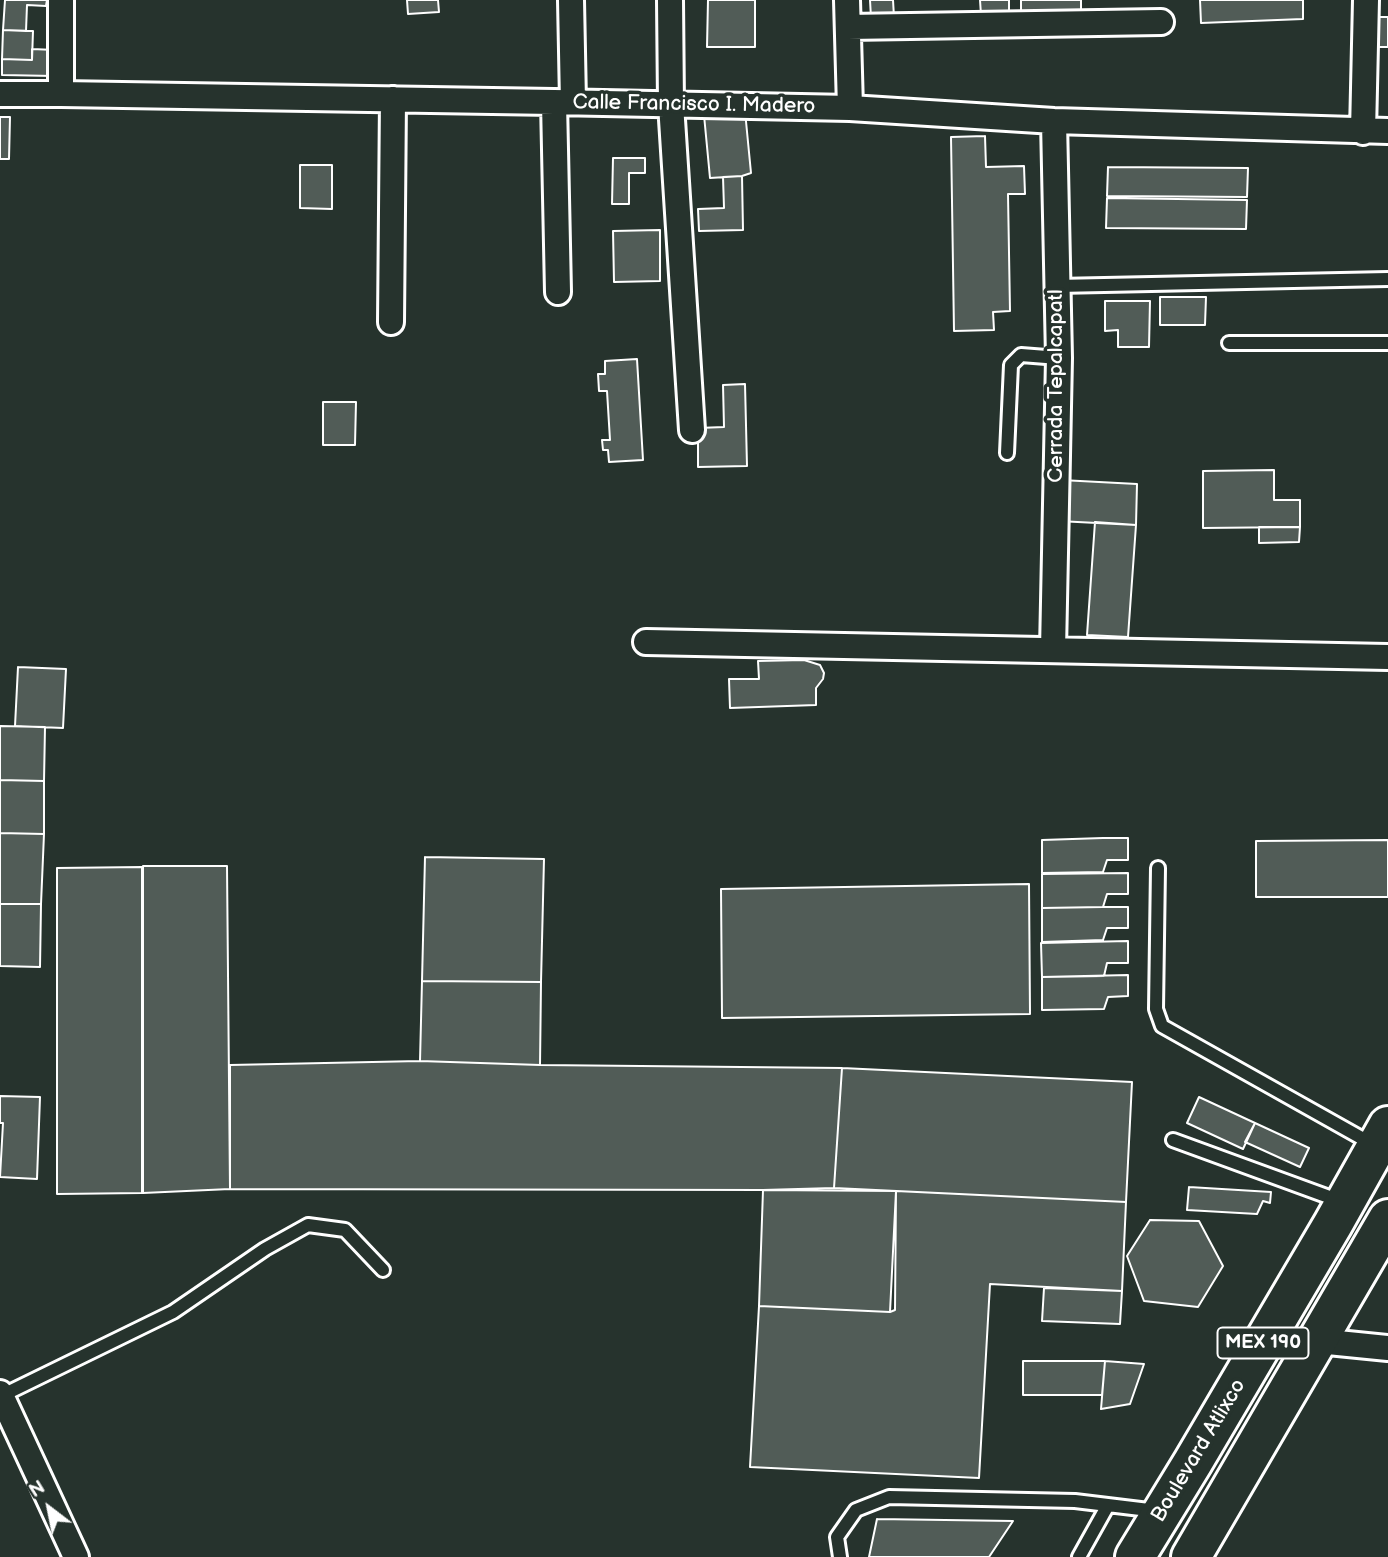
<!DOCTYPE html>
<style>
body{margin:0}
#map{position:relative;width:1388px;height:1557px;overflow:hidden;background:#26332d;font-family:"Balsamiq Sans",sans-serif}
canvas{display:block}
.north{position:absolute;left:14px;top:1473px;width:70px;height:70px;-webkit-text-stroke:5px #26332d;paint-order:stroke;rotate:328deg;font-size:19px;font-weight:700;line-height:28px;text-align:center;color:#fff}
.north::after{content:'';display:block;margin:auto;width:24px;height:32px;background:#fff;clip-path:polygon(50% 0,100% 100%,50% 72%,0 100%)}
</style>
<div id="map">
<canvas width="1388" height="1557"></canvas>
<div class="north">N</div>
</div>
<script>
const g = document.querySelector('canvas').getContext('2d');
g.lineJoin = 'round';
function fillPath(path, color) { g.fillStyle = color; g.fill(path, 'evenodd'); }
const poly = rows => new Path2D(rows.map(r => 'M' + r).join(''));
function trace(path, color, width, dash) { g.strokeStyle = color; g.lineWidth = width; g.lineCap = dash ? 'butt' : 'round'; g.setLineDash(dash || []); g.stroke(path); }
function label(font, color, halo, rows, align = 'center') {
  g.font = font + ' "Balsamiq Sans",sans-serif'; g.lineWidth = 7; g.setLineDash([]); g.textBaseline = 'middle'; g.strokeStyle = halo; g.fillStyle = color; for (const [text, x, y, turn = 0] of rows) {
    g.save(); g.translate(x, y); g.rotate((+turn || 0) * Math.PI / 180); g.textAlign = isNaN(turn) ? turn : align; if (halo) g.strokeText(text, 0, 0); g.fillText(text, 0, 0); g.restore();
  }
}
const building = poly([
 [5,0,47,0,46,6,27,5,26,31,3,30,5,0],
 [407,0,438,0,439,12,408,14,407,0],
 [708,0,755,0,755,47,707,47,708,0],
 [870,0,893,0,894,17,871,18,870,0],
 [980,0,1009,0,1009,15,981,15,980,0],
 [1021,0,1081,0,1081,15,1021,15,1021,0],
 [1200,0,1303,0,1303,19,1201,23,1200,0],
 [1378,17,1388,17,1388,47,1376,47,1378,17],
 [3,30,33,31,32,60,2,59,3,30],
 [32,49,55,50,54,76,2,75,2,59,32,60,32,49],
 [745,111,751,173,742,176,710,178,704,115,745,111],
 [0,117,10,117,9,159,0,159,0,117],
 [985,136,986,167,1024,166,1025,194,1008,194,1010,311,993,312,994,330,954,331,951,137,985,136],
 [613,158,645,158,645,173,629,173,629,204,612,204,613,158],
 [300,165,332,165,332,209,300,208,300,165],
 [1108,167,1248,168,1247,197,1107,196,1108,167],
 [742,176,743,230,699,231,698,209,724,208,723,177,742,176],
 [1107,198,1247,200,1246,229,1106,228,1107,198],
 [660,230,660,281,614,282,613,231,660,230],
 [1160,297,1206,297,1205,325,1160,325,1160,297],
 [1105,301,1150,301,1149,347,1118,347,1118,330,1105,331,1105,301],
 [637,359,643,460,609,462,608,450,603,450,602,440,610,440,607,391,599,391,598,374,605,374,605,361,637,359],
 [745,384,747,466,698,467,698,428,724,427,723,385,745,384],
 [323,402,356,402,355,445,323,445,323,402],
 [1274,470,1274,500,1300,500,1300,527,1203,528,1203,471,1274,470],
 [1061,480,1137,484,1136,525,1058,521,1061,480],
 [1095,522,1136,525,1128,637,1087,635,1095,522],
 [1259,527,1300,527,1299,542,1259,543,1259,527],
 [804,660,820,665,824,673,823,679,816,688,816,705,730,708,729,679,759,679,758,661,804,660],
 [18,667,66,669,63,728,15,726,18,667],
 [0,726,45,727,44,781,0,780,0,726],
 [0,780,44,781,44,834,0,833,0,780],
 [0,833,44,834,41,904,0,904,0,833],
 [1103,838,1128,838,1128,860,1107,860,1103,872,1042,873,1042,840,1103,838],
 [1388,840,1388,897,1256,897,1256,841,1388,840],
 [425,857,544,859,541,982,422,981,425,857],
 [143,866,227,866,230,1189,143,1193,143,866],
 [142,867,142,1193,57,1194,57,868,142,867],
 [1128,873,1128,894,1107,894,1103,907,1042,908,1042,874,1128,873],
 [1029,884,1030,1014,722,1018,721,889,1029,884],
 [0,904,41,904,40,967,0,966,0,904],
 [1103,907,1128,907,1128,928,1107,928,1103,940,1042,942,1042,908,1103,907],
 [1128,941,1128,963,1107,963,1104,976,1042,977,1041,943,1128,941],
 [1128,975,1128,996,1108,997,1104,1009,1042,1010,1042,977,1128,975],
 [422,981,541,982,540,1065,420,1061,422,981],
 [420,1061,540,1065,842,1068,834,1188,763,1190,230,1189,230,1065,420,1061],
 [842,1068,1132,1082,1126,1202,834,1188,842,1068],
 [0,1096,40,1097,37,1179,0,1177,3,1123,0,1123,0,1096],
 [1199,1097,1255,1123,1243,1149,1187,1123,1199,1097],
 [1255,1123,1309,1148,1300,1167,1245,1142,1255,1123],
 [1189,1187,1271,1192,1270,1203,1263,1201,1257,1214,1187,1210,1189,1187],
 [763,1190,896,1191,895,1310,890,1312,759,1306,763,1190],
 [896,1191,1126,1202,1122,1291,990,1284,979,1478,750,1467,759,1306,890,1312,896,1191],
 [1150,1220,1199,1221,1223,1266,1198,1307,1144,1301,1127,1256,1150,1220],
 [1044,1288,1122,1291,1120,1324,1042,1321,1044,1288],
 [1023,1361,1105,1361,1102,1395,1023,1395,1023,1361],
 [1105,1361,1144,1364,1130,1404,1101,1409,1105,1361],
 [877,1519,1013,1521,989,1557,869,1557,877,1519]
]);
fillPath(building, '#515c57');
trace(building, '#fff', 2);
const lane = poly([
 [1057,286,1388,279],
 [1229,343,1388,343],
 [1007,453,1011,365,1021,355,1059,358],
 [1158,868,1156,1009,1162,1026,1374,1145],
 [1173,1140,1340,1201],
 [1,1396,173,1312,265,1249,308,1225,345,1230,383,1270],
 [840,1557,837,1537,856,1510,889,1497,1075,1501,1157,1511],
 [1079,1557,1108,1505]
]);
const street = poly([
 [61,0,61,94],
 [571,0,573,102],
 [670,0,671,104,692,430],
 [847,0,850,108],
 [848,27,1161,22],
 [0,94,61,94,554,102,850,108,1054,121,1388,131],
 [554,102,558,292],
 [1363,132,1366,0],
 [391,322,393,99],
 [646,642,1388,657],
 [1053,650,1059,358,1054,121],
 [1318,1341,1388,1348],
 [0,1393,76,1557]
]);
const primary = poly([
 [1135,1557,1193,1462,1333,1224,1388,1126],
 [1191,1557,1388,1219]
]);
trace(lane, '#fff', 18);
trace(street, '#fff', 30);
trace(primary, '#fff', 44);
trace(lane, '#26332d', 12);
trace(street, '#26332d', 24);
trace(primary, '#26332d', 38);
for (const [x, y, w] of [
 [1263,1343,91]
]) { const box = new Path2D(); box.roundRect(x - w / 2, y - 15.5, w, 31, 5); g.fillStyle = '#26332d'; g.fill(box); trace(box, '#fff', 2); }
label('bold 19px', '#fff', null, [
 ["MEX 190",1263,1343]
]);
label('21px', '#fff', '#26332d', [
 ["Calle Francisco I. Madero",694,105,1],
 ["Cerrada Tepalcapatl",1057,386,-90],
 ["Boulevard Atlixco",1199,1451,-59]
]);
</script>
